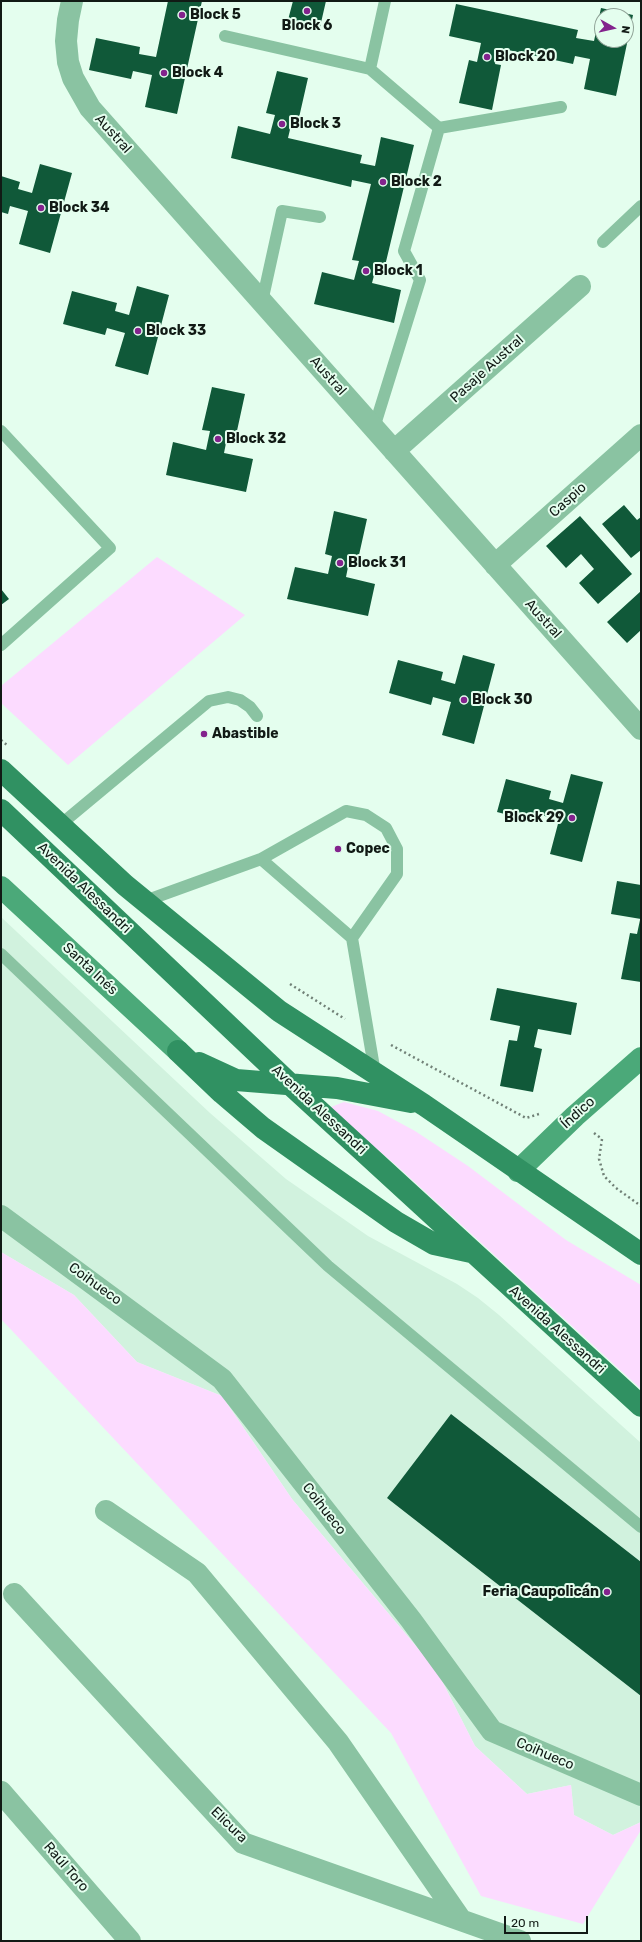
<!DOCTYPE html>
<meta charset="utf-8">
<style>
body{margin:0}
#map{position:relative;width:642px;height:1942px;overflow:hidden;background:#e4feee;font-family:Rubik,sans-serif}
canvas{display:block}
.frame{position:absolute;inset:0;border:2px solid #111a15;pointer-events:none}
.north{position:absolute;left:594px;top:8px;width:40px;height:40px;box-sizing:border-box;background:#e4feee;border:1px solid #90a397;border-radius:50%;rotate:98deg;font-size:11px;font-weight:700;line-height:16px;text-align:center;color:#111a15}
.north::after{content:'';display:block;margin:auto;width:14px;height:18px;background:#83238d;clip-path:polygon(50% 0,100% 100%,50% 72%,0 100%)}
.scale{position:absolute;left:504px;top:1916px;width:84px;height:18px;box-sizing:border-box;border:2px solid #111a15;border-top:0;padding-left:5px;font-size:12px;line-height:14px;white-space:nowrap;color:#111a15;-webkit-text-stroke:3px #e4feee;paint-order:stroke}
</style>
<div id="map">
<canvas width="642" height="1942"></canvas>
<div class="frame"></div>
<div class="north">N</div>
<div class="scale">20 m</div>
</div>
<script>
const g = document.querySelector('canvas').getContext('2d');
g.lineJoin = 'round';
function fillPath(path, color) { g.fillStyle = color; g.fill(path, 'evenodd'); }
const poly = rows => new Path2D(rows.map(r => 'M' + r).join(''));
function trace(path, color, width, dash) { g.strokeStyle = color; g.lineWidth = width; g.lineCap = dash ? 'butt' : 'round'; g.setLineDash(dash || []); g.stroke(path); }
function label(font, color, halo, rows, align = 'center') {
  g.font = font + ' Rubik,sans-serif'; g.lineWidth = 4; g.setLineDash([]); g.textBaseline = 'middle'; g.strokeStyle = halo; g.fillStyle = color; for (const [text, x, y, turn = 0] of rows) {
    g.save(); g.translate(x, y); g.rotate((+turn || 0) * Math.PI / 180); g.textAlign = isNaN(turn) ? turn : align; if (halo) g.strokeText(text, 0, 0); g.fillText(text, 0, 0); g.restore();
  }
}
fillPath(poly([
 [1,917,210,1113,286,1179,368,1236,457,1284,478,1298,499,1315,641,1443,641,1822,613,1835,574,1815,571,1785,527,1794,475,1746,437,1671,292,1499,222,1396,137,1362,74,1295,1,1252]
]), '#d1f2de');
fillPath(poly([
 [157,557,245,615,68,765,1,703,1,686],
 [344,1102,378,1111,415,1131,468,1166,566,1240,641,1285,641,1389,397,1166,338,1116,331,1107],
 [1,1252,74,1295,137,1362,222,1396,292,1499,437,1671,475,1746,527,1794,571,1785,574,1815,613,1835,641,1822,641,1830,583,1924,481,1896,391,1733,1,1319]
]), '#fcdbff');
fillPath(poly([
 [168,1,202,1,177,114,145,107,152,75,133,71,131,79,89,70,96,38,140,47,139,54,156,57],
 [293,1,326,1,320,27,288,20],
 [456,4,578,30,576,38,594,41,601,8,633,15,616,96,584,89,590,59,575,56,573,64,499,48,495,64,501,65,492,110,459,103,469,60,477,62,481,43,449,36],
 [602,16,626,16,626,40,602,40],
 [277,71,308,78,298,122,292,121,288,138,362,155,360,163,375,166,381,137,414,145,384,270,376,268,372,283,401,290,394,323,314,304,322,272,354,280,359,261,352,260,371,184,352,180,351,187,231,158,238,126,270,134,275,115,266,113],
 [40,164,72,173,50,253,19,244,28,211,10,206,8,214,1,212,1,176,20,182,18,189,32,193],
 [137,286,169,295,148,375,115,366,125,333,107,328,105,335,63,324,72,291,117,303,115,311,129,315],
 [212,387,245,394,235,440,227,438,224,453,253,459,246,492,166,475,173,442,206,450,210,431,202,430],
 [624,505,637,520,641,517,641,550,631,558,602,524],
 [334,511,367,519,357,564,349,562,346,577,375,584,368,616,287,599,295,567,328,574,332,556,325,554],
 [580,516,632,574,598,604,579,583,594,569,581,554,566,568,546,546],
 [1,589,9,599,1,605],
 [641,591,641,630,627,643,607,622],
 [463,655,495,664,474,744,442,735,451,702,433,697,431,705,389,693,398,660,443,672,441,680,455,684],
 [571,774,603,782,582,862,550,854,559,820,541,815,539,823,497,812,506,779,551,791,549,799,563,803],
 [617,881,641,885,641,919,611,914],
 [640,920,641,920,641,982,621,979,630,933,637,934],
 [497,988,577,1003,571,1035,538,1029,534,1047,542,1049,533,1092,500,1086,509,1040,517,1041,520,1026,490,1020],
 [451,1414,641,1562,641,1696,387,1498]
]), '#105939');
trace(poly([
 [1,740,7,745],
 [290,984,345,1019],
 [391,1045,526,1118,539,1114],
 [594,1133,602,1139,599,1159,604,1176,616,1188,641,1206]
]), '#718177', 2.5, [2, 3]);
trace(poly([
 [385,1,370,69,439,128],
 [225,36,370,69],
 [603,242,641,206],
 [262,302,282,211,320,217],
 [374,428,420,280,404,251,439,128,561,107],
 [1,431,110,548,1,645],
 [60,825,209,701,228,697,240,700,250,707,257,716],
 [261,859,346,811,366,815,386,828,397,849,397,874,352,938],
 [145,901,261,859,352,938,375,1073],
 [1,954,328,1266,641,1527]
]), '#8ac3a2', 12);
trace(poly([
 [72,1,68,20,66,41,68,62,73,78,90,108,641,729],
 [394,451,580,286],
 [495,565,641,435],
 [1,1216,222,1379,411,1620,492,1731,641,1795],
 [106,1511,197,1573,338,1742,461,1920],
 [14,1594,243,1843,520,1941],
 [1,1792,130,1941]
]), '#8ac3a2', 22);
trace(poly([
 [1,887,178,1051],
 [518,1171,575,1116,641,1058]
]), '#4ba979', 22);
trace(poly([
 [1,770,125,885,279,1011,424,1105,641,1254],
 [1,810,292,1086,641,1406],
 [178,1051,222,1093,263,1128,396,1222,434,1244,471,1252],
 [199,1063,236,1080,337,1088,411,1102]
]), '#309162', 22);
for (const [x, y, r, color] of [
 [307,11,4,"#83238d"],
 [182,15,4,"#83238d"],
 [487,57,4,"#83238d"],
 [164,73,4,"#83238d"],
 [282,124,4,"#83238d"],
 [383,182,4,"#83238d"],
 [41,208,4,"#83238d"],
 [366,271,4,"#83238d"],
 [138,331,4,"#83238d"],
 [218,439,4,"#83238d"],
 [340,563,4,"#83238d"],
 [464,700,4,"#83238d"],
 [204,734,4,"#83238d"],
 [572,818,4,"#83238d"],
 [338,849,4,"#83238d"],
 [607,1592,4,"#83238d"]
]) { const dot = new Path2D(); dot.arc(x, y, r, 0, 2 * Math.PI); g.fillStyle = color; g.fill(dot); trace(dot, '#e4feee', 1.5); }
label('bold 14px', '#111a15', '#e4feee', [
 ["Block 5",190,15],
 ["Block 6",307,26,"center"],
 ["Block 20",495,57],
 ["Block 4",172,73],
 ["Block 3",290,124],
 ["Block 2",391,182],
 ["Block 34",49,208],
 ["Block 1",374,271],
 ["Block 33",146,331],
 ["Block 32",226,439],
 ["Block 31",348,563],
 ["Block 30",472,700],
 ["Abastible",212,734],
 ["Block 29",564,818,"right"],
 ["Copec",346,849],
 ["Feria Caupolicán",599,1592,"right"]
], 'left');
label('14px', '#111a15', '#e4feee', [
 ["Austral",113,134,48],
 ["Pasaje Austral",487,369,-42],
 ["Austral",328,376,48],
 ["Caspio",568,500,-42],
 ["Austral",543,619,48],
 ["Avenida Alessandri",84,888,44],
 ["Santa Inés",90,969,43],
 ["Avenida Alessandri",319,1110,43],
 ["Índico",578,1113,-42],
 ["Coihueco",95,1284,36],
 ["Avenida Alessandri",557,1330,42],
 ["Coihueco",324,1509,52],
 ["Coihueco",545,1754,23],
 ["Elicura",229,1825,44],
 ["Raúl Toro",66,1867,49]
]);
</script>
